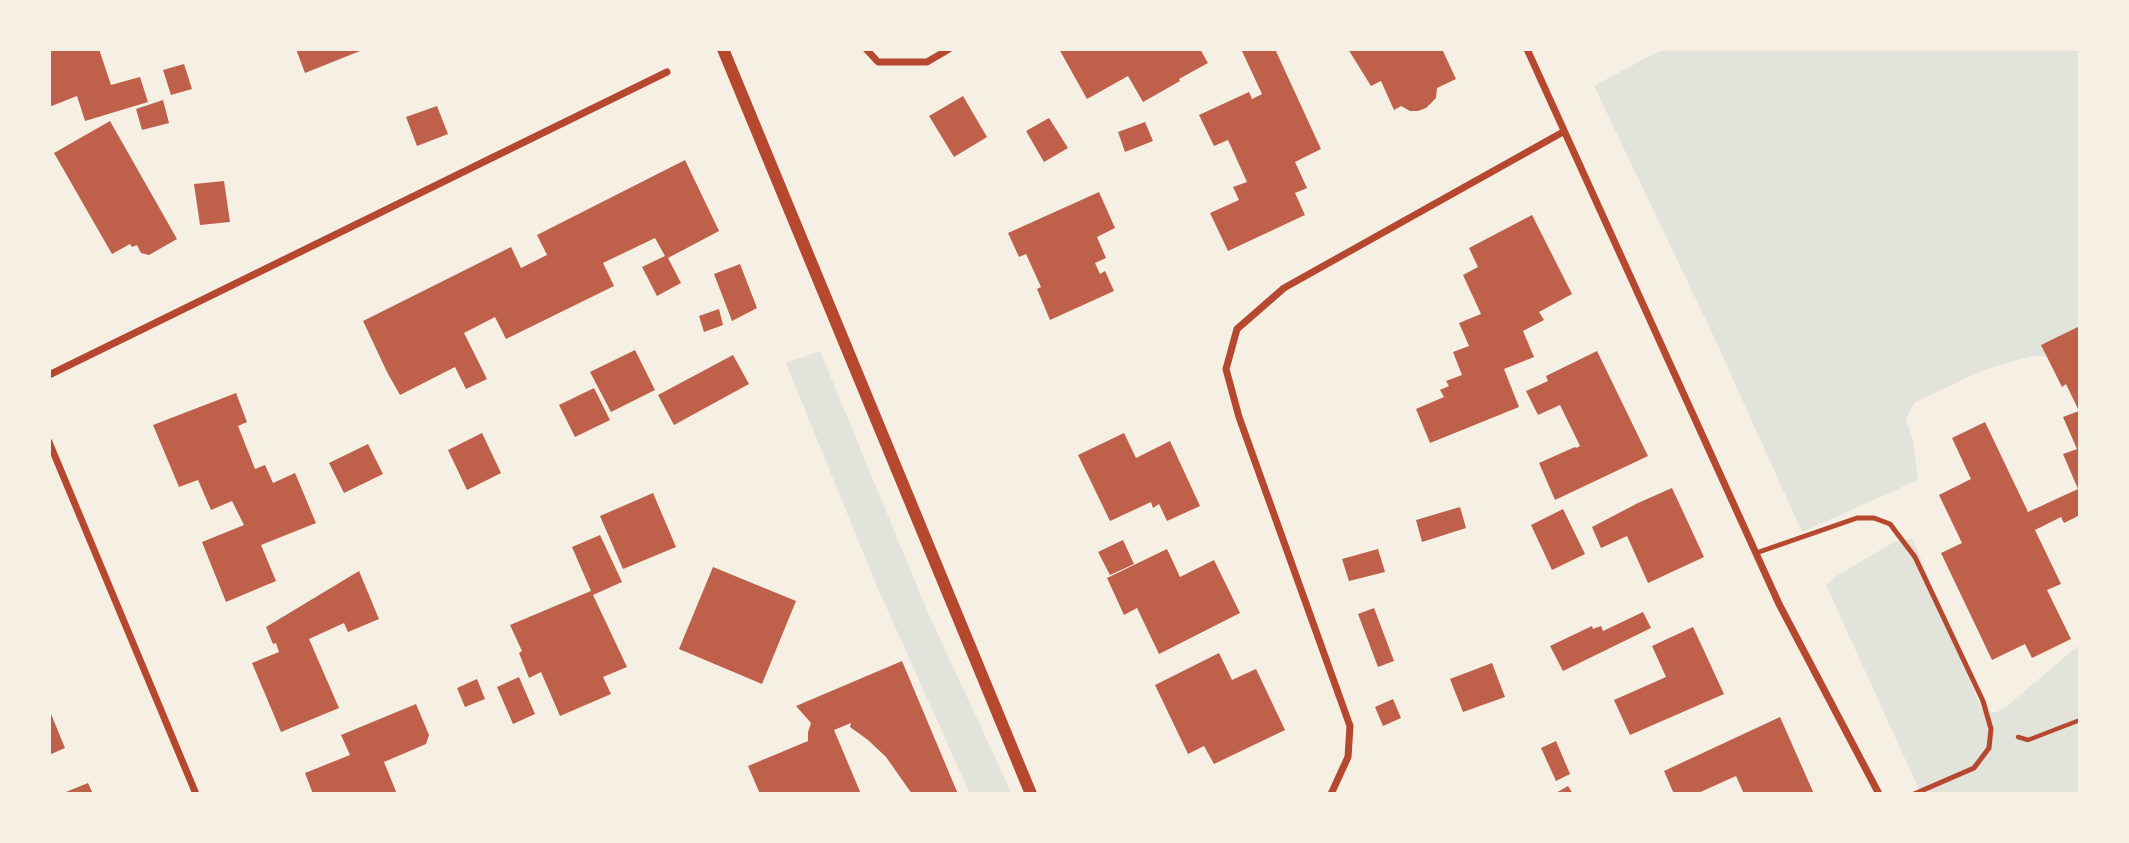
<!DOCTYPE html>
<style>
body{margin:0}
#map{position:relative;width:2129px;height:843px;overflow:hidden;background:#f6efe4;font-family:Poppins,sans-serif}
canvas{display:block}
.frame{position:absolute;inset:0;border:51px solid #f6efe4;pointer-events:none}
</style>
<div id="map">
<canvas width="2129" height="843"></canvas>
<div class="frame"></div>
</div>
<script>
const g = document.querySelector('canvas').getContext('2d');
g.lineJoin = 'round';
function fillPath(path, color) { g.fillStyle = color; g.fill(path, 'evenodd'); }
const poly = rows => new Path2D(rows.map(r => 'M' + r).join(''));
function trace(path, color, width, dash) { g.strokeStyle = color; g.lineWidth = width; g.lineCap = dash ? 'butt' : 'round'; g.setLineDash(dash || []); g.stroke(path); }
fillPath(poly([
 [1663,49,2080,49,2080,408,2053,357,2032,356,1983,370,1914,403,1906,420,1913,440,1918,480,1802,532,1713,335,1594,86],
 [820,351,929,615,1012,794,970,794,875,582,786,363],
 [1913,539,1981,708,1995,713,2007,706,2080,644,2080,794,1921,794,1826,585,1838,575,1896,541]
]), '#e2e4dc');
fillPath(poly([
 [49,49,99,49,111,85,140,77,148,102,85,121,77,96,49,107],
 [296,49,365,49,305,73],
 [1059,49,1200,49,1208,63,1179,79,1180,81,1143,102,1128,76,1087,99],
 [1241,49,1275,49,1321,149,1295,162,1307,188,1295,193,1305,215,1228,251,1210,213,1239,200,1233,187,1247,182,1228,140,1214,146,1199,115,1249,92,1252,99,1262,94],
 [1348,49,1442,49,1456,79,1437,88,1436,98,1426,108,1418,111,1410,111,1401,106,1394,110,1381,81,1371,86],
 [184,64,192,89,171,95,163,70],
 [963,96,987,137,954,157,929,116],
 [163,100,169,123,142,130,136,109],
 [437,106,448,134,417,146,406,117],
 [1049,118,1068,148,1044,162,1026,131],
 [110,121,177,239,149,255,141,253,137,245,132,247,130,244,112,254,54,153],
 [1145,122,1153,141,1125,152,1118,132],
 [685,160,719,231,668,258,681,283,657,296,642,267,665,256,655,238,603,263,614,286,506,339,495,317,464,333,487,379,466,389,455,367,400,395,387,372,363,321,511,247,521,268,547,255,537,235],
 [224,181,230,222,200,225,194,184],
 [1099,192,1115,228,1097,237,1106,258,1095,263,1100,274,1105,271,1114,291,1050,320,1037,289,1041,287,1026,254,1019,257,1008,233],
 [1532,215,1572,294,1539,312,1544,320,1523,331,1534,357,1504,369,1519,407,1430,443,1416,409,1444,397,1440,390,1449,386,1446,381,1462,375,1453,352,1469,346,1459,323,1481,314,1463,275,1478,267,1469,248],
 [740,264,757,308,732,321,714,274],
 [719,309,723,325,704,332,699,316],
 [2080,326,2080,515,2064,523,2061,517,2035,530,2061,584,2047,590,2071,639,2032,658,2025,644,1992,660,1941,553,1962,543,1939,495,1971,479,1952,438,1985,422,2028,512,2078,489,2063,454,2077,449,2063,417,2079,411,2066,384,2062,387,2041,345],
 [635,350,655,390,611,412,590,372],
 [1597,351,1648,456,1555,500,1539,463,1575,447,1576,448,1580,446,1560,405,1538,415,1526,391,1548,381,1546,376],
 [733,355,749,384,674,425,658,395],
 [594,388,610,420,575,437,559,405],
 [236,393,247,422,238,426,255,469,265,465,273,483,295,473,316,523,261,545,276,581,226,602,202,542,244,525,232,501,211,510,198,480,179,487,153,425],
 [482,433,501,473,467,490,448,450],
 [1124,433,1136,458,1170,441,1200,506,1167,521,1159,504,1153,508,1151,502,1110,521,1078,455],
 [368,444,383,474,344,493,329,463],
 [1672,488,1704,557,1648,583,1627,536,1601,548,1592,527,1638,503],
 [653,493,676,547,623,569,600,516],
 [1460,507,1466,528,1422,542,1416,520],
 [1563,509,1585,554,1552,570,1531,525],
 [600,535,622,582,593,595,627,667,603,677,611,694,560,716,541,672,529,678,519,653,522,651,510,625,591,591,572,547],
 [1123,540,1134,564,1110,575,1098,552],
 [1167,549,1180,577,1214,560,1240,613,1159,654,1137,608,1124,615,1107,578],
 [1378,549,1385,572,1349,581,1342,559],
 [713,567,796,601,762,684,679,649],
 [359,571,379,619,348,632,344,623,309,639,339,708,281,732,252,663,279,652,276,643,273,644,266,627],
 [1374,608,1394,661,1378,667,1358,614],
 [1643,612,1651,628,1563,671,1550,646,1592,626,1593,629,1601,626,1603,631],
 [1693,627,1724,694,1630,735,1614,700,1666,677,1652,646],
 [1219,653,1232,680,1256,669,1285,730,1214,764,1204,746,1188,754,1155,685],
 [902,661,958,794,912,794,886,757,868,740,850,727,851,723,834,730,861,794,760,794,748,766,808,741,808,732,811,723,796,706],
 [1492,663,1505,697,1463,712,1450,679],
 [519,677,535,714,513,724,497,687],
 [477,679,485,699,465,707,457,688],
 [1393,699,1401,718,1383,726,1375,707],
 [416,704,429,735,426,744,384,762,397,794,313,794,305,773,350,755,341,735],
 [49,709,65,748,49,755],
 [1780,717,1814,794,1744,794,1736,776,1696,794,1674,794,1664,771],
 [1556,741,1570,774,1556,781,1541,748],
 [88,783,93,794,61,794],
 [1568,786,1573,794,1554,794]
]), '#bf614a');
trace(poly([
 [2018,737,2028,740,2080,720]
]), '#b5482f', 4.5);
trace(poly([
 [1756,553,1857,518,1874,518,1890,524,1915,557,1983,701,1991,729,1989,748,1974,768,1914,794]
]), '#b5482f', 5);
trace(poly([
 [866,49,878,62,927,62,949,49],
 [1527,49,1779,604,1879,794],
 [49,375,667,72],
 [49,442,196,794],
 [1331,794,1348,757,1350,726,1239,417,1226,369,1237,329,1284,288,1563,132]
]), '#b5482f', 7);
trace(poly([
 [723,49,1031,794]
]), '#b5482f', 12);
</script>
